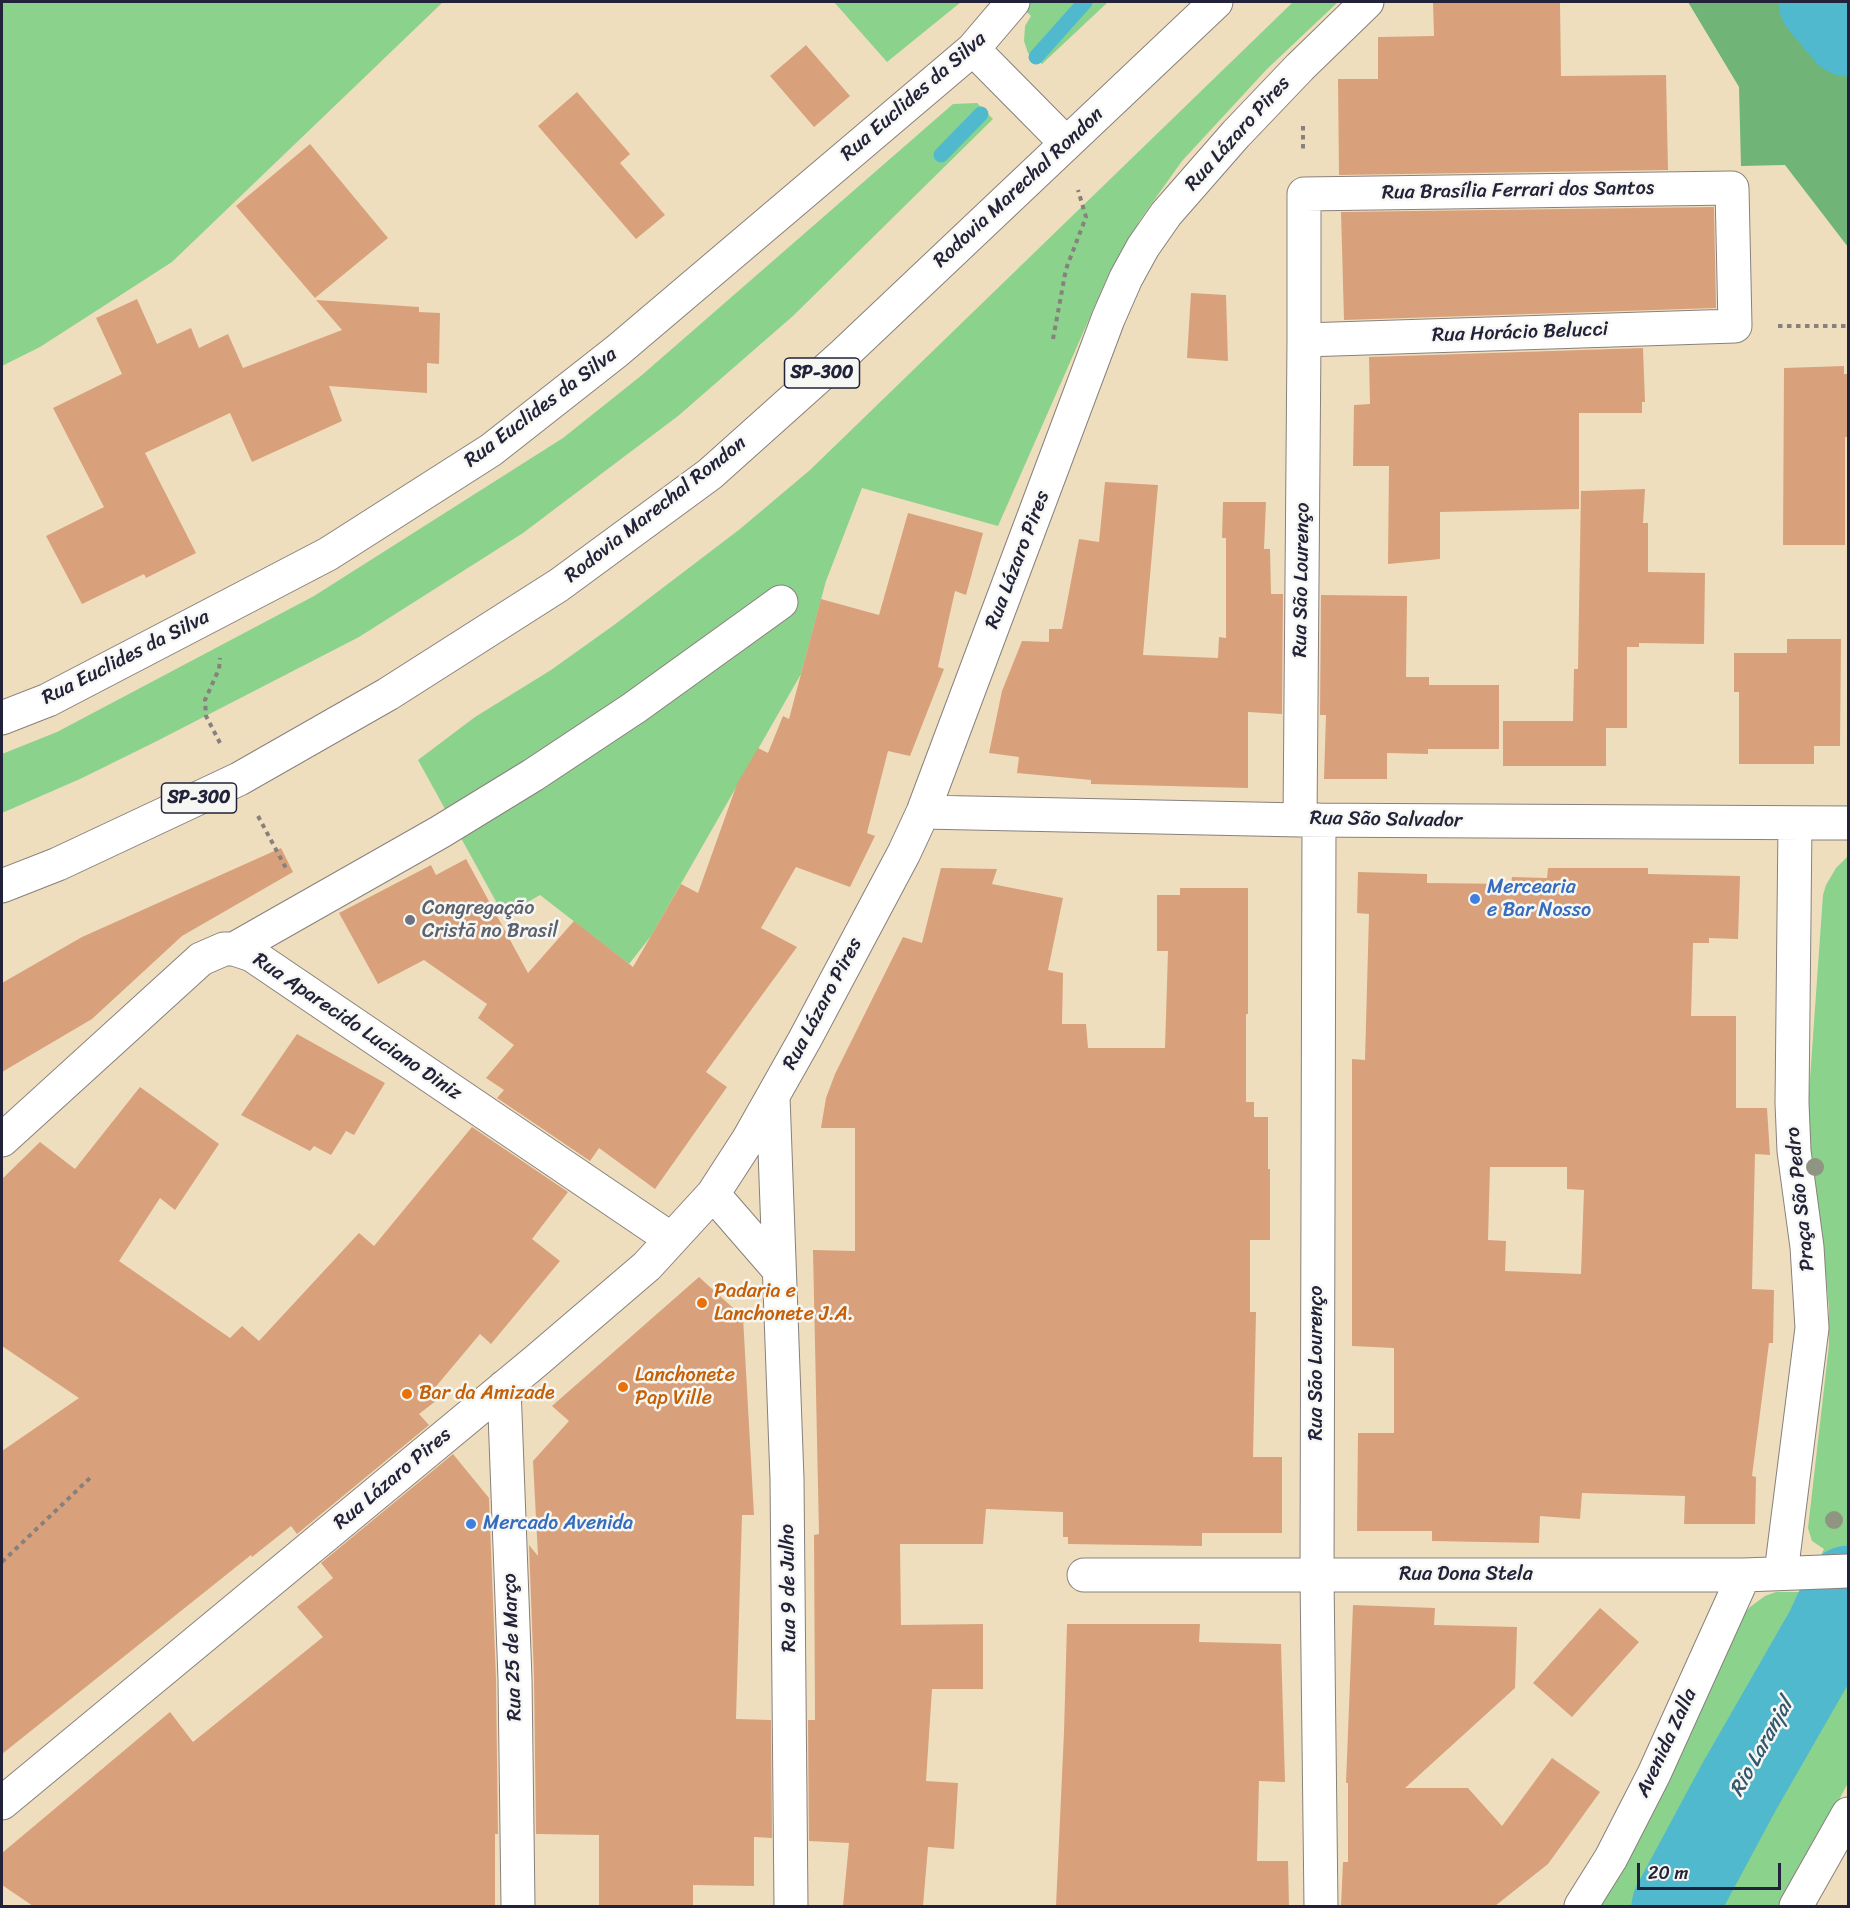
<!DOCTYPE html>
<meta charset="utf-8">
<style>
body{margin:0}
#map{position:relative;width:1850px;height:1908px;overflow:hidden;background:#efdebe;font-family:Sriracha,sans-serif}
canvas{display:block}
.frame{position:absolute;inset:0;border:3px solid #22223b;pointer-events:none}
.scale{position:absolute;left:1637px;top:1863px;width:144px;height:27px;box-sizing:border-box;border:3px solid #22223b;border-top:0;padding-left:8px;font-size:18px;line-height:21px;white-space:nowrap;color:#22223b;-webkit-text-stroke:4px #f6f6f2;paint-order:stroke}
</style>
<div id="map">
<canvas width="1850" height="1908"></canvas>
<div class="frame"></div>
<div class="scale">20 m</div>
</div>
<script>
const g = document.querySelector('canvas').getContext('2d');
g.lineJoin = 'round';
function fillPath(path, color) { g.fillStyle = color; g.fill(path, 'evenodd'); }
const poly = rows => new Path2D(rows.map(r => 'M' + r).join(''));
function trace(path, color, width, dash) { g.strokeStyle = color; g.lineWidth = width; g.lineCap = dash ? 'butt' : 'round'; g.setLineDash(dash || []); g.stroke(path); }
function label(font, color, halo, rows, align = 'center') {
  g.font = font + ' Sriracha,sans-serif'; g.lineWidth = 5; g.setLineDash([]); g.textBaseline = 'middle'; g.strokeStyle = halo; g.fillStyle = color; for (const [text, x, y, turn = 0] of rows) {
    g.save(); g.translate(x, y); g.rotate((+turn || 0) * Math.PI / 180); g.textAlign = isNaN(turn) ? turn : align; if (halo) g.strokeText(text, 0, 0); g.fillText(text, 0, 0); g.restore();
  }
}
fillPath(poly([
 [2,2,443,2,172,262,40,347,2,366],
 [834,2,961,2,887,62],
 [1016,2,1108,2,1042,64,1028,53,1024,41,1025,26,1031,16],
 [1293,2,1338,2,1267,69,1182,161,1140,220,1108,276,998,526,862,488,826,581,801,674,651,936,629,964,540,895,504,916,418,760,475,717,551,670,614,625,740,529,810,470],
 [977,103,993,119,793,316,678,416,523,533,359,637,157,741,80,779,2,813,2,754,57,732,314,596,563,438,642,375,953,104],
 [1848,856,1848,1783,1782,1906,1598,1906,1740,1619,1750,1607,1765,1596,1776,1592,1804,1592,1824,1549,1812,1541,1808,1528,1829,1345,1829,1308,1822,1234,1811,1174,1808,1107,1823,895,1826,885,1836,868]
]), '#8bd28c');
fillPath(poly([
 [1688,2,1848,2,1848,247,1785,165,1741,166,1739,87]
]), '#70b478');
trace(poly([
 [1036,57,1085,2],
 [941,155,981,114]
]), '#50b9cd', 15);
trace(poly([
 [1822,2,1848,33],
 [1675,1906,1739,1787,1828,1632,1848,1589]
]), '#50b9cd', 87);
fillPath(poly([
 [1433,2,1560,2,1561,76,1666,75,1668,170,1339,175,1338,79,1378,79,1378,37,1434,36],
 [806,45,850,96,814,127,770,76],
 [577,92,630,154,620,163,665,215,636,239,538,126],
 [310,144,388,238,315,298,236,206],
 [1714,207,1716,308,1344,320,1341,212],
 [1191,293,1226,295,1228,361,1187,358],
 [137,299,157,344,191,328,199,348,228,334,243,368,342,330,316,300,419,307,419,312,440,313,439,364,427,363,427,393,329,386,342,421,252,462,230,413,145,453,196,553,146,578,144,574,82,604,46,536,104,507,53,408,122,374,96,318],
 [1643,348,1645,402,1642,402,1642,413,1579,413,1579,509,1440,512,1440,559,1388,564,1389,466,1353,466,1354,405,1370,404,1369,357],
 [1844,366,1844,374,1848,374,1848,437,1845,437,1845,545,1783,545,1784,368],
 [1105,482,1158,485,1143,655,1218,658,1219,637,1226,638,1226,538,1222,538,1223,502,1266,502,1264,549,1270,549,1271,594,1283,594,1282,714,1248,712,1248,788,1091,784,1091,780,1017,773,1019,757,989,753,1002,691,1022,641,1049,642,1049,629,1062,629,1079,539,1099,542],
 [1645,489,1643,523,1648,523,1648,572,1705,573,1704,644,1639,643,1639,647,1627,647,1627,728,1606,728,1606,766,1503,766,1503,721,1573,721,1574,669,1578,669,1581,491],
 [908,513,983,533,966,595,955,591,938,667,944,669,910,756,888,751,867,833,875,836,850,887,796,867,761,928,797,947,706,1072,727,1087,655,1189,599,1148,590,1161,497,1098,504,1090,486,1078,514,1045,478,1018,487,1004,424,960,378,984,339,913,431,865,436,875,466,859,528,973,574,921,633,967,681,884,698,893,737,784,758,748,768,753,783,716,789,719,821,599,879,615],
 [1321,595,1407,596,1406,677,1429,677,1429,685,1499,685,1499,749,1428,749,1428,754,1387,753,1387,779,1324,779,1326,715,1320,715],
 [1787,639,1841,639,1840,746,1814,746,1814,764,1739,764,1739,692,1734,692,1734,653,1787,653],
 [281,848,293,872,182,936,92,1019,2,1072,2,983,82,937],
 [941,868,997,869,992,884,1063,898,1048,970,1063,973,1062,1024,1086,1024,1088,1048,1165,1048,1168,951,1157,951,1157,895,1180,895,1180,888,1248,888,1248,1014,1246,1014,1246,1102,1254,1102,1254,1117,1268,1117,1268,1169,1270,1169,1270,1240,1250,1240,1250,1312,1256,1312,1253,1457,1282,1457,1282,1533,1202,1533,1202,1546,1068,1544,1068,1537,1063,1537,1063,1512,986,1509,983,1544,900,1544,901,1625,983,1624,983,1689,932,1689,926,1781,958,1783,954,1849,928,1847,923,1906,843,1906,849,1843,809,1841,808,1720,815,1720,814,1535,819,1534,813,1250,855,1251,855,1128,821,1128,826,1098,835,1074,903,937,922,943],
 [1548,868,1648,868,1648,874,1740,876,1738,939,1709,938,1709,943,1693,943,1691,1016,1736,1016,1736,1108,1767,1108,1770,1155,1755,1154,1752,1289,1774,1290,1773,1343,1769,1343,1752,1476,1756,1477,1755,1524,1684,1524,1685,1496,1582,1493,1580,1519,1540,1516,1539,1543,1432,1541,1432,1531,1357,1531,1358,1433,1394,1433,1394,1348,1352,1346,1352,1059,1365,1060,1369,914,1357,913,1358,872,1427,874,1427,883,1511,884,1512,877,1547,878],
 [1490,1167,1567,1167,1567,1189,1584,1190,1581,1274,1505,1271,1506,1241,1488,1240],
 [297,1034,385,1083,354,1135,346,1131,331,1155,314,1146,310,1151,241,1115],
 [140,1087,219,1144,175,1210,160,1198,119,1261,230,1338,242,1326,259,1341,359,1233,374,1246,472,1127,568,1192,532,1239,560,1261,491,1344,480,1334,433,1390,441,1397,419,1414,429,1425,297,1534,291,1526,252,1557,251,1555,2,1754,2,1451,79,1398,2,1346,2,1179,40,1142,75,1169],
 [699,1277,743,1317,754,1515,742,1515,736,1719,771,1720,772,1838,754,1837,754,1886,693,1885,693,1906,599,1906,599,1835,536,1834,534,1678,529,1545,538,1556,533,1461,569,1421,552,1406],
 [453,1454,489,1498,496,1679,498,1834,495,1834,495,1906,33,1906,2,1885,2,1853,170,1712,193,1742,323,1637,297,1607,333,1578,321,1563],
 [1353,1605,1435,1608,1434,1625,1517,1627,1515,1688,1405,1788,1468,1788,1502,1826,1552,1758,1600,1792,1548,1864,1495,1906,1341,1906,1343,1862,1348,1862,1348,1783,1346,1783],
 [1600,1608,1639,1642,1572,1717,1533,1683],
 [1067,1624,1200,1624,1199,1642,1281,1644,1285,1782,1259,1781,1257,1861,1288,1861,1289,1906,1056,1906,1064,1732]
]), '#d8a17b');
const minor = poly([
 [973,49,1066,143],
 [2,718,48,700,328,554,491,450,617,351,973,49,1013,2],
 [923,812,1300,820,1848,823],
 [1300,820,1304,340,1304,194,1732,188,1735,326,1304,340],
 [1319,820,1317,1576,1321,1906],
 [234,949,440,832,533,775,634,708,781,602],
 [773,1096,787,1479,791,1906],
 [2,1140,201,959,224,949,234,949,252,955,671,1239],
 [713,1194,779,1270],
 [504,1387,515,1679,518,1906],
 [1781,1573,1812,1328,1807,1247,1794,1151,1792,1103,1795,823],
 [1084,1575,1744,1575,1848,1571],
 [2,1803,536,1361,647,1266,713,1194,748,1140,805,1039,904,853,923,812,1108,319,1126,278,1143,247,1166,214,1236,134,1300,67,1367,2],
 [1581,1906,1611,1858,1654,1774,1744,1575],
 [1796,1906,1848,1814]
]);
const major = poly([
 [2,886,58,864,239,779,388,694,559,585,710,474,844,354,1216,2]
]);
trace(minor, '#88807c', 35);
trace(major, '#88807c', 35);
trace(poly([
 [1303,126,1303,151],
 [1778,326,1848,326],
 [1053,339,1066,269,1086,217,1078,190],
 [220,743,206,716,205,700,219,669,220,658],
 [258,816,287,870],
 [2,1562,91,1477]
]), '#88807c', 4, [4.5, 4.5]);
trace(minor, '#fff', 33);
trace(major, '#fff', 33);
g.fillStyle = '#909483';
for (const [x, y] of [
 [1815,1167],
 [1834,1520]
]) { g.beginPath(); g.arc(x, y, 9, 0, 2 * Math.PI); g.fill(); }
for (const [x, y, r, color] of [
 [1475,899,6,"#3f7fe0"],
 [410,920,6,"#6b7280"],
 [702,1303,6,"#e8710a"],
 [623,1387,6,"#e8710a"],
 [407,1394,6,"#e8710a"],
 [471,1524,6,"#3f7fe0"]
]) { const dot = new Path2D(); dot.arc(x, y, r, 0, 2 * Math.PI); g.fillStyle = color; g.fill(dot); trace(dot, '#f6f6f2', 2); }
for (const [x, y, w] of [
 [822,373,75],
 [199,798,75]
]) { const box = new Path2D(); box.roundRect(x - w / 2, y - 15, w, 30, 4.5); g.fillStyle = '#f6f6f2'; g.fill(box); trace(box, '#22223b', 1.5); }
label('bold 18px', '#22223b', null, [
 ["SP-300",822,373],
 ["SP-300",199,798]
]);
label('20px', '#22223b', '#f6f6f2', [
 ["Rua Euclides da Silva",914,97,-41],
 ["Rua Lázaro Pires",1238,134,-48],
 ["Rodovia Marechal Rondon",1019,188,-43],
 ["Rua Brasília Ferrari dos Santos",1518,191,-1],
 ["Rua Horácio Belucci",1520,333,-2],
 ["Rua Euclides da Silva",541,408,-37],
 ["Rodovia Marechal Rondon",656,510,-38],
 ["Rua Lázaro Pires",1018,560,-69],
 ["Rua São Lourenço",1302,580,-89],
 ["Rua Euclides da Silva",126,658,-27],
 ["Rua São Salvador",1386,820,1],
 ["Rua Lázaro Pires",823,1004,-62],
 ["Rua Aparecido Luciano Diniz",357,1027,34],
 ["Praça São Pedro",1801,1199,-96],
 ["Rua São Lourenço",1317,1363,-90],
 ["Rua Lázaro Pires",393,1479,-40],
 ["Rua Dona Stela",1466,1575],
 ["Rua 9 de Julho",789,1588,-91],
 ["Rua 25 de Março",513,1647,-92],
 ["Avenida Zalla",1667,1743,-65]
]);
label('20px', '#366cbe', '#f6f6f2', [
 ["Mercearia",1487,888],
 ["e Bar Nosso",1487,911],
 ["Mercado Avenida",483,1524]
], 'left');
label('20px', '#5b616d', '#f6f6f2', [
 ["Congregação",422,909],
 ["Cristã no Brasil",422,932]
], 'left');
label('20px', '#c56008', '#f6f6f2', [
 ["Padaria e",714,1292],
 ["Lanchonete J.A.",714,1315],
 ["Lanchonete",635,1376],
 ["Pap Ville",635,1399],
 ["Bar da Amizade",419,1394]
], 'left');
label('italic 21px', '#32576e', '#f6f6f2', [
 ["Rio Laranjal",1762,1748,-61]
]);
</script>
